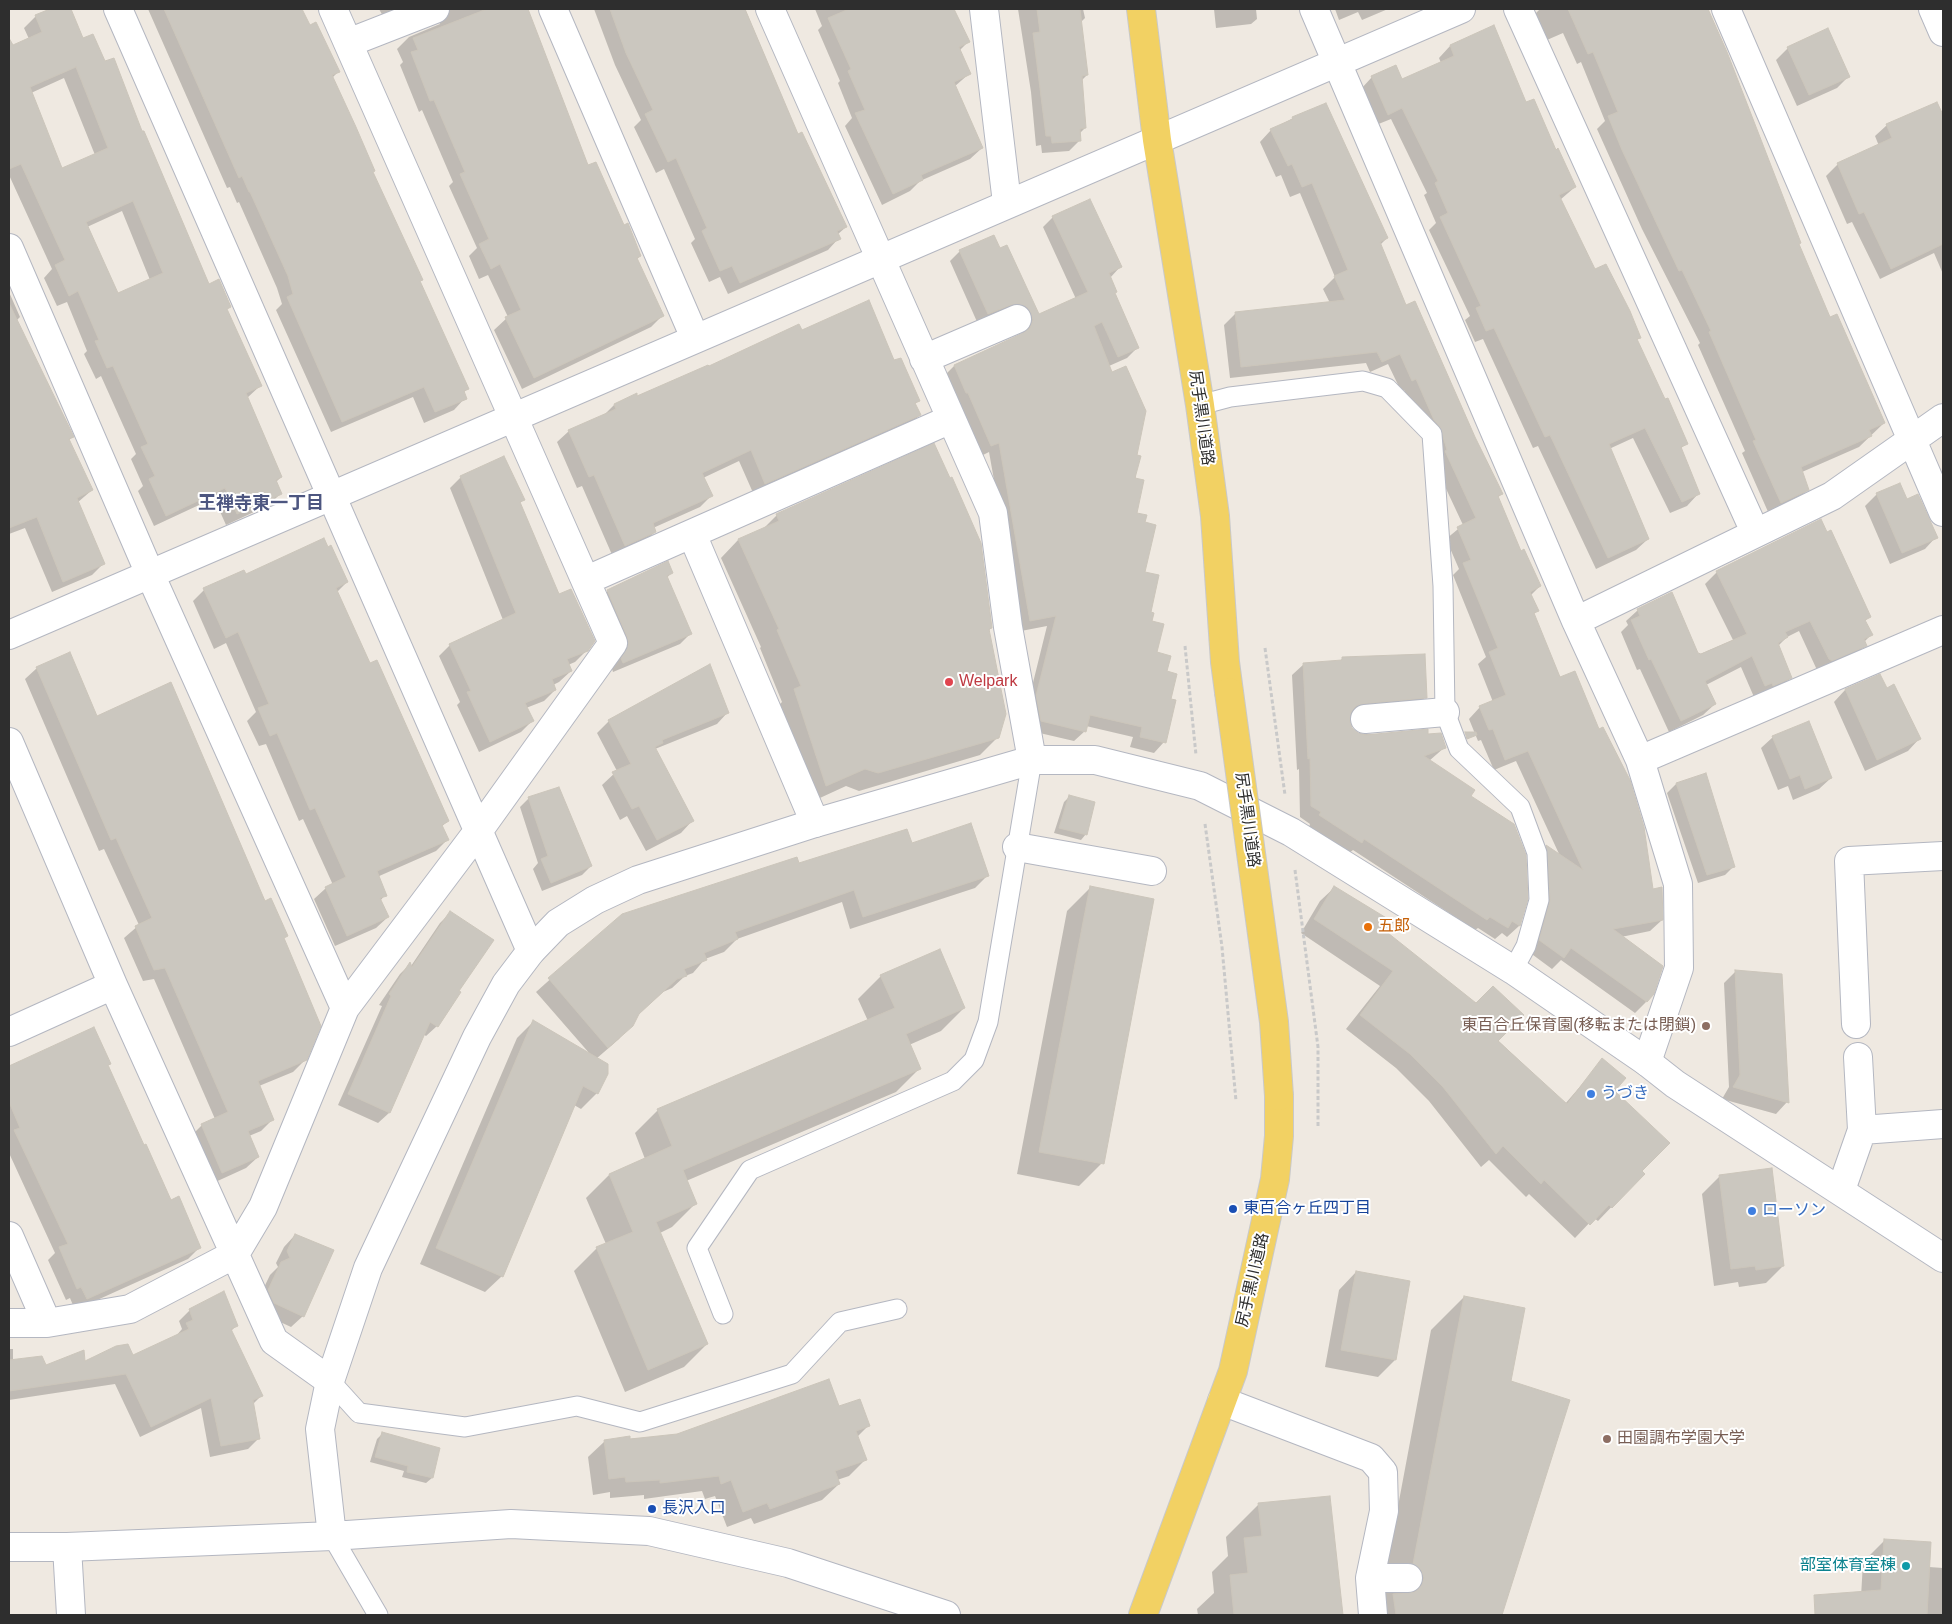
<!DOCTYPE html>
<meta charset="utf-8">
<style>
body{margin:0}
#map{position:relative;width:1952px;height:1624px;overflow:hidden;background:#efe9e1;font-family:Helvetica,sans-serif}
canvas{display:block}
.frame{position:absolute;inset:0;border:10px solid #2e2e2e;pointer-events:none}
</style>
<div id="map">
<canvas width="1952" height="1624"></canvas>
<div class="frame"></div>
</div>
<script>
const g = document.querySelector('canvas').getContext('2d');
g.lineJoin = 'round';
function fillPath(path, color) { g.fillStyle = color; g.fill(path, 'evenodd'); }
const poly = rows => new Path2D(rows.map(r => 'M' + r).join(''));
function trace(path, color, width, dash) { g.strokeStyle = color; g.lineWidth = width; g.lineCap = dash ? 'butt' : 'round'; g.setLineDash(dash || []); g.stroke(path); }
function label(font, color, halo, rows, align = 'center') {
  g.font = font + ' Helvetica,"Noto Sans JP",sans-serif'; g.lineWidth = 4; g.setLineDash([]); g.textBaseline = 'middle'; g.strokeStyle = halo; g.fillStyle = color; for (const [text, x, y, turn = 0] of rows) {
    g.save(); g.translate(x, y); g.rotate((+turn || 0) * Math.PI / 180); g.textAlign = isNaN(turn) ? turn : align; if (halo) g.strokeText(text, 0, 0); g.fillText(text, 0, 0); g.restore();
  }
}
fillPath(poly([
 [53,9,69,9,83,40,141,133,208,286,230,306,226,310,260,386,247,398,281,477,276,482,281,493,269,505,226,525,214,498,154,526,138,491,143,486,131,459,136,454,101,376,96,379,84,354,87,351,67,302,57,306,44,278,52,269,9,175,9,48,29,39,24,28,36,16],
 [64,78,95,155,61,170,31,93],
 [122,211,150,280,117,295,87,227],
 [148,9,301,9,309,27,339,71,332,78,419,282,468,388,463,393,465,398,454,410,424,423,413,397,331,432,276,310,282,304,277,288,239,202,237,203,230,187,227,188],
 [379,9,412,9,384,18],
 [434,9,522,9,587,167,640,256,636,260,662,316,651,327,522,389,494,330,508,317,488,275,479,279,469,256,477,248,449,186,453,182,422,110,419,112,400,65,403,62,397,49,409,37,440,24,438,15],
 [594,9,745,9,798,135,846,227,837,235,839,238,828,250,728,294,720,277,709,282,691,243,695,239,664,169,656,173,634,127,641,120,615,65],
 [815,9,952,9,968,42,959,51,970,73,954,87,982,148,970,159,920,181,910,191,882,205,845,126,852,118,838,83,840,81,818,30,822,26],
 [1018,9,1083,9,1085,18,1081,22,1087,75,1081,81,1085,128,1079,134,1080,140,1069,151,1042,153,1041,145,1036,146,1031,92],
 [1214,9,1256,9,1257,19,1251,24,1216,28],
 [1335,9,1388,9,1362,20,1358,12,1339,20],
 [1540,9,1696,9,1830,319,1884,423,1859,447,1802,472,1808,489,1796,501,1769,514,1742,453,1745,451,1698,345,1700,343,1642,229,1597,129,1605,121,1581,62,1577,64,1563,33,1540,43,1529,20],
 [1486,31,1525,104,1575,187,1560,200,1594,271,1639,338,1636,341,1686,444,1680,449,1698,494,1687,506,1670,513,1633,438,1609,449,1648,539,1636,550,1596,569,1538,446,1533,448,1483,339,1475,342,1465,320,1470,316,1429,230,1436,223,1424,195,1427,193,1391,119,1376,125,1361,89,1372,77,1401,80,1441,63,1439,58,1450,46],
 [1788,48,1849,76,1837,88,1797,106,1776,60],
 [1936,103,1943,118,1943,274,1934,253,1880,279,1852,222,1847,224,1826,176,1838,164,1879,146,1875,136,1887,125],
 [1293,118,1387,238,1380,245,1405,307,1502,494,1497,498,1521,552,1540,586,1530,596,1537,610,1533,615,1652,890,1662,920,1650,931,1621,937,1646,1002,1635,1013,1561,960,1552,969,1529,952,1535,858,1546,847,1560,856,1516,761,1494,770,1481,740,1478,741,1469,719,1480,707,1493,702,1478,664,1486,657,1453,575,1459,569,1446,539,1463,525,1434,463,1404,390,1401,391,1388,364,1370,372,1366,363,1230,378,1224,325,1235,314,1330,303,1323,289,1335,277,1300,193,1290,197,1281,175,1276,177,1260,142,1271,130],
 [1053,217,1120,267,1110,278,1114,293,1137,348,1127,358,1109,366,1136,456,1135,514,1144,523,1144,573,1149,613,1156,653,1165,672,1169,700,1164,742,1154,753,1130,747,1133,737,1086,726,1085,731,1074,741,1031,731,1027,707,1047,626,1021,631,989,452,981,456,944,376,954,366,1022,335,1023,332,1022,324,978,324,950,261,960,251,1038,316,1076,299,1043,227],
 [9,292,20,317,16,321,72,437,68,441,92,490,77,503,104,563,92,575,52,592,25,528,9,534],
 [801,332,894,362,919,400,915,404,920,415,908,426,754,495,739,461,703,478,711,496,700,507,653,528,655,532,643,543,613,557,582,486,577,488,557,442,569,431,603,416,614,405],
 [461,477,523,500,519,504,559,596,587,650,575,662,568,665,571,671,559,682,553,685,555,690,544,701,526,708,532,721,521,732,479,752,457,705,460,702,439,656,450,645,503,620,450,488],
 [1877,494,1906,500,1936,537,1925,549,1890,564,1865,506],
 [777,515,991,628,988,631,998,737,980,755,859,791,846,786,809,803,777,707,782,702,760,648,761,647,721,558,738,540,761,531],
 [667,563,671,573,666,579,690,634,680,644,613,672,612,669,619,656,598,601,608,591],
 [1717,572,1869,617,1865,621,1871,635,1864,642,1865,645,1854,657,1817,670,1799,631,1787,637,1778,646,1790,678,1779,689,1754,697,1741,667,1706,685,1715,704,1703,715,1669,732,1640,669,1637,670,1621,632,1628,625,1626,621,1638,610,1698,655,1733,640,1705,584],
 [245,576,347,582,337,592,369,665,448,821,441,827,447,840,436,851,377,877,385,895,380,901,388,917,376,928,335,946,314,899,326,888,333,885,303,819,299,821,266,744,259,746,247,721,256,712,226,643,214,649,193,601,204,590],
 [1342,659,1425,697,1414,709,1351,715,1348,721,1351,728,1357,734,1427,735,1445,747,1429,761,1526,899,1519,926,1507,937,1502,933,1495,939,1478,928,1475,930,1353,850,1349,853,1309,827,1310,824,1300,817,1299,769,1297,770,1292,675,1304,664,1339,662],
 [709,666,728,712,717,724,655,749,692,821,681,833,646,851,627,816,620,820,602,785,617,771,597,733,609,721],
 [37,668,97,718,264,902,283,939,305,1060,293,1072,259,1086,273,1119,261,1131,249,1136,258,1157,246,1168,211,1184,191,1136,202,1125,215,1119,154,979,143,981,124,938,139,925,104,849,99,851,25,679],
 [1879,676,1886,690,1919,739,1908,751,1865,771,1834,702,1845,690],
 [1773,737,1831,778,1819,789,1793,800,1788,786,1778,790,1761,748],
 [1676,784,1734,866,1725,875,1698,883,1667,793],
 [1070,796,1086,834,1081,840,1054,833,1064,802],
 [529,798,591,866,582,875,542,891,533,869,538,863,520,807],
 [911,844,988,875,975,888,850,929,842,902,737,939,724,952,705,959,693,973,685,976,672,988,663,992,637,1015,619,1039,596,1059,597,1093,581,1109,574,1105,502,1276,485,1292,420,1264,517,1038,533,1022,590,1054,536,992,622,915,798,864],
 [1335,887,1386,934,1565,1104,1603,1060,1640,1172,1643,1174,1598,1221,1594,1218,1575,1238,1529,1194,1526,1197,1489,1160,1481,1167,1429,1101,1396,1068,1346,1029,1380,986,1301,933,1320,901],
 [1090,888,1102,1163,1079,1186,1017,1174,1067,911],
 [451,912,457,991,437,1026,426,1036,423,1034,389,1113,378,1123,338,1105,382,1006,379,1005,400,974,410,964,411,966,440,923],
 [1736,971,1787,1102,1776,1114,1722,1099,1729,1087,1724,983],
 [881,976,964,1008,941,1031,909,1045,919,1069,896,1092,686,1181,695,1204,672,1227,660,1233,707,1344,684,1367,625,1392,574,1271,597,1248,606,1244,586,1198,609,1175,645,1159,635,1133,658,1110,868,1021,858,999],
 [94,1029,109,1064,107,1066,143,1147,170,1201,200,1247,188,1259,75,1310,70,1298,66,1300,48,1260,55,1253,9,1153,9,1068],
 [1720,1176,1783,1266,1766,1283,1739,1287,1738,1282,1714,1286,1702,1194],
 [295,1235,303,1316,291,1327,263,1314,257,1302,270,1275,278,1267,276,1263,284,1247],
 [1356,1272,1395,1360,1378,1377,1325,1367,1339,1290],
 [1464,1297,1509,1382,1568,1401,1500,1615,1373,1615,1387,1601,1381,1597,1431,1330],
 [190,1310,236,1326,231,1331,262,1395,253,1404,259,1438,248,1449,210,1457,201,1408,140,1437,115,1384,9,1400,9,1349,13,1349,13,1361,45,1367,132,1357,176,1336,182,1329,179,1321],
 [838,1407,868,1426,857,1437,865,1460,849,1476,837,1480,839,1484,822,1500,754,1524,751,1518,727,1527,715,1496,705,1499,702,1491,644,1499,644,1495,610,1498,610,1492,593,1495,588,1457,605,1441,677,1435],
 [382,1434,432,1478,426,1483,402,1477,404,1471,370,1462,377,1439],
 [1329,1497,1341,1615,1198,1615,1197,1609,1214,1593,1212,1572,1228,1556,1226,1537,1259,1504],
 [1885,1540,1929,1567,1943,1568,1943,1615,1843,1615,1861,1597,1863,1562]
]), '#0003');
const building = poly([
 [50,9,71,9,83,38,93,34,105,61,114,58,142,131,144,131,209,284,219,279,231,307,227,309,262,386,246,393,282,477,276,480,282,494,237,514,225,488,166,516,149,479,155,476,141,447,148,444,113,366,107,368,95,341,99,340,78,291,69,296,55,265,65,260,21,164,9,169,9,38,13,45,42,32,35,15,50,9],
 [76,67,108,148,62,168,30,87,76,67],
 [133,201,163,273,118,293,86,222,133,201],
 [164,9,302,9,310,25,316,22,340,72,332,75,356,127,375,171,373,172,423,280,420,281,469,389,464,391,467,399,435,412,424,387,342,422,287,297,293,294,288,276,250,192,249,192,242,176,239,178,164,9],
 [487,9,528,9,588,165,596,162,624,225,628,223,641,256,637,258,664,316,534,378,505,317,521,310,500,264,491,269,479,244,489,239,460,174,465,172,434,100,430,101,411,52,418,50,413,38,487,9],
 [610,9,745,9,798,134,802,132,847,227,837,231,841,239,740,283,732,266,720,271,702,231,707,228,676,158,668,162,645,114,653,110,626,53,610,9],
 [849,9,954,9,970,42,959,47,971,74,954,82,983,148,921,175,923,180,893,194,855,113,865,110,848,71,851,69,828,18,849,9],
 [1037,9,1080,9,1088,75,1082,76,1086,128,1080,129,1081,141,1052,143,1051,136,1046,136,1033,33,1040,32,1037,9],
 [1568,9,1708,9,1727,52,1801,243,1799,244,1830,317,1837,314,1885,423,1869,430,1872,436,1801,467,1809,490,1781,503,1753,441,1756,440,1709,332,1711,331,1682,270,1679,271,1622,150,1608,116,1618,112,1593,52,1588,54,1568,9],
 [1494,25,1526,102,1534,99,1556,150,1558,148,1576,187,1559,195,1595,269,1606,264,1630,311,1641,338,1637,339,1665,399,1668,398,1688,444,1681,447,1700,494,1682,502,1645,428,1609,444,1649,539,1608,558,1550,435,1545,437,1494,328,1486,331,1476,308,1481,306,1440,217,1448,213,1435,183,1438,181,1402,108,1388,115,1371,76,1396,65,1402,79,1454,56,1450,45,1494,25],
 [1828,28,1850,77,1809,95,1787,47,1828,28],
 [1937,102,1943,115,1943,244,1891,269,1864,212,1859,214,1837,163,1892,138,1886,124,1937,102],
 [1326,103,1388,238,1380,242,1406,305,1415,301,1475,437,1503,494,1498,496,1521,551,1524,549,1541,586,1530,592,1539,611,1534,613,1560,677,1575,671,1599,729,1603,727,1630,780,1644,827,1653,889,1662,887,1663,920,1613,929,1663,966,1654,994,1647,1002,1571,948,1564,958,1539,940,1550,900,1546,845,1583,870,1528,751,1505,760,1493,729,1489,730,1479,706,1506,695,1489,652,1498,648,1463,563,1471,560,1457,527,1476,518,1445,451,1447,450,1440,427,1434,420,1416,379,1412,381,1400,354,1382,362,1377,352,1241,367,1235,312,1345,300,1334,276,1348,270,1312,183,1302,187,1292,164,1288,166,1270,129,1293,119,1292,117,1326,103],
 [1090,199,1122,267,1109,273,1117,292,1115,293,1139,348,1118,357,1102,322,1094,326,1112,372,1126,366,1146,411,1137,455,1141,456,1135,478,1144,480,1137,513,1147,515,1145,522,1156,525,1145,572,1159,575,1151,612,1154,613,1152,621,1164,624,1157,652,1171,656,1167,671,1177,674,1171,699,1176,700,1166,743,1140,737,1142,727,1090,715,1086,732,1041,721,1036,696,1056,616,1030,621,999,443,991,446,968,393,966,393,954,365,1023,333,1030,328,1033,320,1031,313,1027,307,1019,304,1011,305,988,314,959,250,994,235,1000,248,1007,245,1039,314,1088,292,1052,216,1090,199],
 [869,300,894,360,901,358,920,401,915,403,921,415,765,484,751,450,702,473,713,496,653,523,656,532,625,546,594,475,589,477,568,430,616,409,614,404,637,393,637,396,708,365,709,366,799,324,802,330,869,300],
 [9,303,74,437,69,439,93,490,77,498,105,564,63,582,37,517,9,528,9,303],
 [934,443,950,478,952,477,981,543,992,628,989,629,1006,714,999,738,878,773,865,769,826,786,794,689,801,686,777,630,779,629,738,539,779,521,776,514,934,443],
 [504,456,525,500,520,502,559,594,571,589,595,641,588,651,567,659,572,671,552,679,556,690,525,703,534,721,490,742,467,692,471,691,449,644,516,613,460,476,504,456],
 [1900,483,1907,499,1918,494,1938,538,1902,553,1876,493,1900,483],
 [1821,519,1827,532,1831,530,1871,617,1865,620,1873,635,1864,639,1867,646,1832,661,1829,659,1810,621,1785,632,1788,637,1778,643,1792,678,1773,686,1772,683,1765,686,1752,656,1705,681,1716,704,1681,721,1651,659,1649,660,1631,620,1640,616,1637,609,1672,592,1698,653,1701,654,1747,634,1716,571,1821,519],
 [324,538,328,547,331,545,348,582,336,588,370,663,377,660,449,821,442,825,449,840,377,871,387,896,380,898,389,917,347,936,325,887,346,877,315,808,310,810,277,733,270,736,258,708,269,704,238,632,226,638,203,588,244,570,246,574,324,538],
 [668,561,673,573,667,576,692,634,623,663,621,658,628,645,627,637,607,590,668,561],
 [70,652,97,716,171,682,265,901,271,898,288,936,284,938,321,1026,307,1060,258,1081,274,1120,248,1131,259,1157,222,1173,201,1124,228,1112,165,968,154,970,135,926,152,918,116,838,111,840,36,667,70,652],
 [1425,654,1427,698,1363,704,1356,706,1351,712,1350,721,1352,728,1358,733,1366,735,1428,729,1428,734,1441,733,1446,748,1424,756,1475,790,1471,796,1514,824,1526,855,1528,899,1520,926,1512,921,1508,928,1490,917,1487,920,1364,839,1362,843,1319,815,1321,812,1311,806,1310,758,1308,759,1303,663,1342,660,1342,657,1425,654],
 [710,664,729,713,662,740,663,743,655,747,694,821,657,840,639,806,632,809,612,772,631,764,608,720,710,664],
 [1880,674,1887,688,1894,684,1921,739,1877,760,1845,689,1880,674],
 [1809,721,1832,778,1805,789,1800,775,1790,779,1772,736,1809,721],
 [1465,732,1476,732,1477,735,1467,739,1465,732],
 [1706,773,1735,867,1707,875,1676,783,1706,773],
 [559,787,592,866,551,883,541,859,548,856,528,797,559,787],
 [1069,795,1095,802,1087,835,1059,828,1069,795],
 [971,823,989,876,863,917,854,890,735,932,738,939,704,953,707,960,684,969,687,976,677,979,639,1014,633,1026,608,1048,548,978,622,914,797,857,799,863,907,829,912,843,971,823],
 [1090,886,1154,899,1104,1164,1039,1152,1090,886],
 [1334,886,1393,922,1388,933,1476,1003,1493,986,1524,1015,1498,1041,1567,1104,1602,1058,1626,1078,1615,1091,1670,1143,1642,1171,1645,1174,1612,1208,1609,1205,1590,1225,1544,1180,1541,1184,1503,1146,1496,1154,1443,1087,1410,1054,1360,1015,1393,971,1314,919,1334,886],
 [450,911,494,940,459,991,461,992,438,1027,430,1022,390,1113,348,1094,391,996,389,994,410,962,412,967,450,911],
 [940,949,965,1008,906,1034,921,1069,683,1170,697,1204,656,1222,708,1344,648,1370,596,1247,633,1232,609,1174,672,1146,657,1109,895,1008,880,975,940,949],
 [1735,970,1782,974,1789,1103,1733,1087,1740,1075,1735,970],
 [533,1020,608,1064,608,1074,598,1094,583,1086,503,1277,436,1248,533,1020],
 [94,1027,111,1064,108,1065,144,1145,146,1144,171,1200,179,1196,201,1248,87,1299,81,1287,77,1289,59,1247,68,1244,14,1130,20,1128,9,1102,9,1066,94,1027],
 [1772,1168,1784,1266,1756,1270,1755,1266,1731,1269,1719,1175,1772,1168],
 [295,1234,334,1250,304,1317,274,1303,268,1290,281,1262,290,1258,287,1251,295,1234],
 [1356,1271,1410,1281,1396,1360,1341,1350,1356,1271],
 [224,1291,238,1326,231,1329,263,1396,253,1400,260,1439,221,1446,211,1398,151,1427,126,1374,9,1391,9,1360,42,1356,46,1365,84,1350,85,1361,116,1346,128,1344,133,1355,189,1329,186,1323,193,1320,189,1309,224,1291],
 [1464,1296,1525,1308,1511,1381,1570,1400,1502,1615,1396,1615,1393,1594,1415,1592,1421,1586,1424,1578,1421,1570,1413,1564,1464,1296],
 [829,1379,839,1406,860,1399,870,1426,856,1431,867,1460,835,1471,840,1484,770,1509,767,1503,743,1512,731,1480,721,1484,719,1476,660,1483,660,1480,626,1482,625,1477,609,1479,604,1440,630,1436,630,1439,677,1434,829,1379],
 [382,1432,440,1448,433,1478,407,1472,408,1466,375,1457,382,1432],
 [1330,1496,1343,1615,1234,1615,1230,1575,1248,1573,1244,1538,1262,1536,1258,1503,1330,1496],
 [1884,1539,1931,1542,1927,1615,1815,1615,1814,1595,1881,1590,1884,1539]
]);
fillPath(building, '#cbc7bf');
trace(building, '#cbc5ba', 1);
const lane = poly([
 [1200,405,1230,397,1363,381,1387,388,1432,434,1443,586,1445,712,1459,749,1520,807,1537,853,1539,900,1526,946,1513,970],
 [723,1314,697,1248,750,1170,953,1081,974,1060,988,1022,1032,760],
 [330,1381,359,1413,465,1427,577,1406,640,1422,792,1374,840,1322,897,1309],
 [332,1536,378,1615]
]);
const street = poly([
 [118,9,531,951],
 [553,9,695,338],
 [770,9,993,513,1008,627,1032,760],
 [984,9,1007,203],
 [1314,9,1576,621,1640,760,1678,884,1679,968,1647,1062],
 [1518,9,1755,532],
 [1726,9,1943,512],
 [1933,9,1943,32],
 [348,43,435,9],
 [9,248,150,574,345,1008],
 [924,359,1017,319],
 [692,534,815,823],
 [587,580,951,419],
 [1576,621,1832,496,1943,418],
 [1365,719,1445,712],
 [9,742,113,985,274,1341,330,1381],
 [1640,760,1943,630],
 [1017,847,1152,871],
 [1856,1024,1849,861,1943,856],
 [9,1032,113,985],
 [1858,1057,1862,1130],
 [1841,1190,1862,1130,1943,1124],
 [9,1236,47,1323],
 [9,1323,47,1323,130,1309,235,1254,263,1207,345,1008,479,830,613,643,333,9],
 [1222,1401,1371,1458,1383,1472,1384,1511,1370,1578,1373,1615],
 [67,1547,71,1615],
 [1370,1578,1408,1578]
]);
const secondary = poly([
 [9,635,1461,9],
 [332,1536,320,1429,330,1381,368,1268,477,1037,506,984,531,951,558,923,595,900,638,880,815,823,1032,760,1095,760,1200,786,1291,832,1513,970,1647,1062,1675,1084,1943,1258],
 [9,1547,67,1547,332,1536,511,1524,649,1531,788,1563,946,1615]
]);
const primary = poly([
 [1141,9,1157,140,1200,405,1215,516,1225,662,1229,692],
 [1143,1615,1233,1371,1275,1179,1279,1136,1279,1096]
]);
trace(lane, '#b4b7c1', 21);
trace(street, '#b4b7c1', 30);
trace(secondary, '#b4b7c1', 30);
trace(primary, '#c9c9c9', 30);
trace(poly([
 [1185,646,1196,755],
 [1265,648,1285,795],
 [1205,824,1222,947,1236,1101],
 [1295,870,1318,1047,1318,1126]
]), '#c9c9c9', 3, [4, 2.5]);
trace(lane, '#fff', 19);
trace(street, '#fff', 28);
trace(secondary, '#fff', 28);
trace(primary, '#f2d163', 28);
const primaryBridge = poly([
 [1229,692,1274,1022,1279,1096]
]);
trace(primaryBridge, '#c9c9c9', 30, []);
trace(primaryBridge, '#f2d163', 28);
for (const [x, y, r, color] of [
 [949,682,5,"#e0444e"],
 [1368,927,5,"#e8710a"],
 [1706,1026,5,"#8d6e63"],
 [1591,1094,5,"#3f7fe0"],
 [1233,1209,5,"#1a4fb4"],
 [1752,1211,5,"#3f7fe0"],
 [1607,1439,5,"#8d6e63"],
 [652,1509,5,"#1a4fb4"],
 [1906,1566,5,"#0f9aa8"]
]) { const dot = new Path2D(); dot.arc(x, y, r, 0, 2 * Math.PI); g.fillStyle = color; g.fill(dot); trace(dot, '#fff', 2); }
label('16px', '#2e2e2e', '#fff', [
 ["尻手黒川道路",1201,418,82],
 ["尻手黒川道路",1247,820,82],
 ["尻手黒川道路",1253,1280,-77]
]);
label('16px', '#be3a42', '#fff', [
 ["Welpark",959,682]
], 'left');
label('16px', '#c56008', '#fff', [
 ["五郎",1378,927]
], 'left');
label('16px', '#785e54', '#fff', [
 ["東百合丘保育園(移転または閉鎖)",1696,1026],
 ["田園調布学園大学",1617,1439,"left"]
], 'right');
label('16px', '#366cbe', '#fff', [
 ["うづき",1601,1094],
 ["ローソン",1762,1211]
], 'left');
label('16px', '#164399', '#fff', [
 ["東百合ヶ丘四丁目",1243,1209],
 ["長沢入口",662,1509]
], 'left');
label('16px', '#0d838f', '#fff', [
 ["部室体育室棟",1896,1566]
], 'right');
label('bold 18px', '#4d5680', '#fff', [
 ["王禅寺東一丁目",261,504]
]);
</script>
